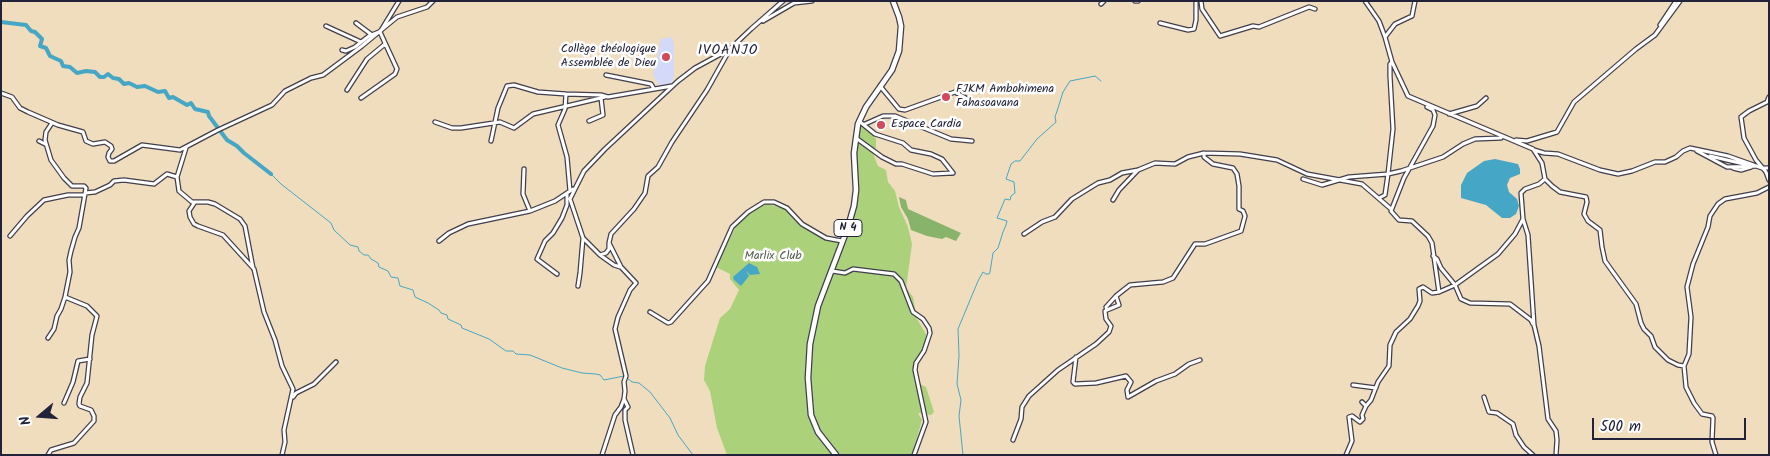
<!DOCTYPE html>
<meta charset="utf-8">
<style>
body{margin:0}
#map{position:relative;width:1770px;height:456px;overflow:hidden;background:#f0ddbd;font-family:Kalam,sans-serif}
canvas{display:block}
.frame{position:absolute;inset:0;border:2px solid #22223b;pointer-events:none}
.north{position:absolute;left:15px;top:391px;width:50px;height:50px;-webkit-text-stroke:4px #fff;paint-order:stroke;rotate:252deg;font-size:14px;font-weight:700;line-height:20px;text-align:center;color:#22223b}
.north::after{content:'';display:block;margin:auto;width:18px;height:22px;background:#22223b;clip-path:polygon(50% 0,100% 100%,50% 72%,0 100%)}
.scale{position:absolute;left:1592px;top:418px;width:154px;height:22px;box-sizing:border-box;border:2px solid #22223b;border-top:0;padding-left:6px;font-size:15px;line-height:18px;white-space:nowrap;color:#22223b;-webkit-text-stroke:4px #fff;paint-order:stroke}
</style>
<div id="map">
<canvas width="1770" height="456"></canvas>
<div class="frame"></div>
<div class="north">N</div>
<div class="scale">500 m</div>
</div>
<script>
const g = document.querySelector('canvas').getContext('2d');
g.lineJoin = 'round';
function fillPath(path, color) { g.fillStyle = color; g.fill(path, 'evenodd'); }
const poly = rows => new Path2D(rows.map(r => 'M' + r).join(''));
function trace(path, color, width, dash) { g.strokeStyle = color; g.lineWidth = width; g.lineCap = dash ? 'butt' : 'round'; g.setLineDash(dash || []); g.stroke(path); }
function label(font, color, halo, rows, align = 'center') {
  g.font = font + ' Kalam,sans-serif'; g.lineWidth = 5; g.setLineDash([]); g.textBaseline = 'middle'; g.strokeStyle = halo; g.fillStyle = color; for (const [text, x, y, turn = 0] of rows) {
    g.save(); g.translate(x, y); g.rotate((+turn || 0) * Math.PI / 180); g.textAlign = isNaN(turn) ? turn : align; if (halo) g.strokeText(text, 0, 0); g.fillText(text, 0, 0); g.restore();
  }
}
fillPath(poly([
 [672,37,674,46,674,78,670,84,664,84,659,86,653,75,661,39]
]), '#d3d9f9');
fillPath(poly([
 [862,121,876,139,876,148,872,149,874,156,878,166,886,170,888,182,895,191,899,207,908,227,912,244,906,288,913,297,917,319,926,334,926,341,923,350,914,362,913,371,917,376,920,384,926,387,934,412,931,415,918,413,922,420,912,455,727,455,717,428,710,391,704,380,705,366,720,318,730,309,739,290,730,279,730,274,716,267,736,226,748,214,759,207,768,204,785,209,823,237,840,242,820,295,812,321,810,329,812,330,855,199,855,153,859,128]
]), '#abd17b');
fillPath(poly([
 [899,197,906,200,908,209,961,233,956,241,946,237,942,239,927,236,911,230,908,219,901,207]
]), '#88b36b');
fillPath(poly([
 [1495,159,1518,164,1520,169,1520,174,1510,178,1507,185,1509,192,1517,199,1519,206,1516,214,1510,218,1502,218,1486,205,1461,198,1461,185,1467,173,1484,161],
 [749,263,757,267,760,274,750,275,746,271,749,276,741,286,734,280,733,277]
]), '#45a7c5');
trace(poly([
 [271,174,281,184,331,223,334,230,350,245,358,247,359,251,364,255,368,255,371,259,378,263,379,267,388,271,391,277,398,278,400,286,413,290,415,297,428,303,439,310,441,313,447,315,448,319,461,325,462,328,489,339,506,351,513,351,516,354,530,355,562,368,582,373,596,374,600,375,604,380,624,376],
 [627,378,632,382,639,383,650,392,670,418,678,435,693,455],
 [963,455,959,416,961,400,957,384,959,356,958,329,978,281,983,272,986,274,989,274,990,272,993,253,998,248,1003,232,1006,225,1007,221,997,218,1005,199,1010,200,1011,196,1015,193,1014,182,1006,179,1011,164,1015,161,1020,161,1037,139,1056,122,1055,117,1058,108,1063,92,1070,81,1095,76,1101,81]
]), '#45a7c5', 1);
trace(poly([
 [1,22,26,25,31,31,35,32,42,39,40,46,46,48,50,56,61,61,63,66,70,67,77,73,86,71,95,72,100,77,104,77,108,74,113,78,119,79,124,84,129,83,137,87,145,86,158,92,165,91,169,98,173,97,187,105,191,103,195,109,208,112,209,116,227,140,237,146,244,153,271,174]
]), '#45a7c5', 4);
const minor = poly([
 [1135,1,1138,1],
 [1201,1,1202,9,1220,36,1253,26,1259,27,1309,7,1315,9],
 [1365,1,1379,21,1385,37,1392,62,1408,96,1533,149,1542,163,1545,179,1552,186,1560,192,1586,197,1587,202,1584,214,1588,221,1600,230,1602,247,1605,261,1636,304,1641,323,1644,329,1651,336,1655,347,1668,360,1678,365,1684,366,1689,354,1691,317,1687,287,1693,264,1708,227,1710,216,1718,204,1725,199,1757,193,1769,187],
 [1101,4,1104,1],
 [763,21,794,3,812,1],
 [356,23,372,35],
 [1160,23,1188,30,1194,29,1196,20,1196,1],
 [1660,25,1676,1],
 [326,26,361,42],
 [1385,37,1395,24,1412,16,1415,1],
 [342,50,346,51,355,47,369,36,379,32],
 [606,75,651,84,654,89],
 [880,86,899,109,905,110,955,92,971,101],
 [347,90,367,59,385,44],
 [1,93,12,97,20,108,28,112,58,125,83,132,86,141,93,144,105,142,111,146,112,149,109,153,108,157,110,161,114,161,142,145,180,150,218,130,272,105,285,91,311,78,323,75,362,46,397,17,427,7,433,1],
 [566,94,565,109,558,125,567,157,570,191],
 [1769,97,1767,102,1749,111,1741,117,1744,138,1756,160,1766,172,1769,180],
 [361,98,395,74,397,69,380,32,399,1],
 [1427,107,1433,110,1435,115,1433,126,1404,178,1391,211,1399,220,1412,221,1428,236,1432,243,1439,292],
 [1449,114,1477,106,1486,98],
 [589,121,603,115,601,98],
 [859,121,875,134,903,143,911,150,931,154,942,159,953,173],
 [435,122,452,128,461,128,500,122,514,128,533,114,605,97],
 [865,124,883,116,895,116,951,139,972,141],
 [856,138,882,157,896,164,902,164,933,174,953,173],
 [1516,140,1527,141,1557,132,1574,102,1636,49,1655,35,1680,1],
 [39,141,45,144],
 [491,141,498,108,507,86,514,85,538,92,566,94,601,95,608,97,672,86],
 [186,148,177,177,179,191,192,202,195,202,189,211,190,217,194,224,198,226,223,235,254,269,264,312,275,340,282,366,293,389,284,430,285,442,282,455],
 [1534,150,1544,153,1558,154,1600,170,1618,174,1632,171,1655,162,1665,162,1676,157,1683,151,1690,148,1728,156,1762,168,1769,168],
 [1697,151,1727,167,1756,166],
 [1710,156,1748,165],
 [1733,168,1741,170,1751,167],
 [524,169,523,194,530,211],
 [1303,179,1322,185,1349,177,1388,174,1393,129,1390,76,1390,64,1392,62],
 [85,193,95,192,110,185,114,181,124,180,154,184,167,174,177,177],
 [1379,198,1385,195,1388,174,1401,171,1443,157,1463,144,1475,139,1501,138],
 [1113,200,1119,190,1138,170],
 [195,202,208,202,215,204,240,219,245,226,253,268],
 [1523,219,1528,235,1534,325,1539,346,1548,419,1556,431,1557,440,1556,455],
 [1024,234,1042,222,1055,217,1072,199,1098,183,1110,180,1122,173,1138,170,1155,163,1175,164,1188,157,1204,153],
 [10,236,27,216,44,200,68,195,85,195],
 [439,241,449,233,468,224,530,211,555,201,573,189],
 [609,243,609,249,606,253,600,255,583,238,570,199,584,171,605,149,678,81,695,68,730,49,751,29,783,1],
 [600,255,614,265,620,267],
 [1433,256,1437,259,1441,268,1455,285,1461,299,1470,303,1510,304,1531,320,1533,324],
 [832,271,845,273,853,269,894,274,901,281,913,312,923,319,929,328,930,333,924,351,916,363,915,370,926,422,914,455],
 [557,274,537,259,545,241,553,233,562,218,567,205,567,194],
 [578,286,580,273,583,238],
 [1107,310,1119,305,1116,296],
 [650,312,668,323,671,322,708,281,732,227,748,212,764,202,774,202,787,208,802,224,826,238,842,241],
 [48,338,54,329,57,316,61,309,65,297],
 [1076,357,1073,382,1075,384,1096,383,1126,376,1131,382,1127,390,1128,397,1156,381,1175,374,1189,364,1200,360],
 [1684,366,1686,387,1694,403,1702,414,1712,416,1713,418,1712,442,1716,455],
 [1353,385,1376,388],
 [293,397,296,393,314,384,336,362],
 [1484,397,1489,412,1497,413,1513,424,1516,435,1524,447,1533,455],
 [624,399,628,407,625,410,625,420,633,455],
 [1362,402,1366,406],
 [64,403,73,382,78,361,90,359],
 [1013,440,1021,419,1022,407,1029,396,1058,370,1096,344,1109,332,1111,326,1106,319,1105,311,1107,310,1106,307,1116,296,1130,285,1163,282,1173,278,1195,244,1205,244,1241,231,1245,216,1243,211,1239,209,1239,186,1237,174,1233,168,1213,164,1204,157,1204,153,1240,154,1277,160,1307,174,1362,184,1391,209],
 [48,455,51,450,74,443,94,421,94,416,91,410,80,406,79,404,80,397,87,383,92,335,97,316,87,306,65,297,70,272,69,260,71,251,75,237,79,228,86,188,84,186,72,186,64,178,51,160,45,140,46,132,52,123],
 [602,455,615,415,621,407,624,399,625,391,624,382,626,376,615,329,618,317,630,290,636,283,621,267,609,243,611,234,634,209,645,193,648,176,658,167,672,142,707,90,730,49],
 [1346,455,1352,441,1349,417,1352,416,1360,422,1363,419,1362,415,1366,406,1371,400,1378,382,1389,366,1390,345,1396,332,1410,319,1418,306,1420,301,1419,289,1423,287,1432,293,1439,292,1455,285,1498,254,1515,234,1523,219,1521,193,1525,189,1539,184,1545,179]
]);
const major = poly([
 [836,455,818,432,811,415,808,378,810,344,818,306,848,227,854,206,856,190,854,153,858,124,866,107,892,70,899,51,901,26,899,17,893,1]
]);
trace(minor, '#413e4e', 5.5);
trace(major, '#413e4e', 7);
trace(minor, '#fff', 3);
trace(major, '#fff', 4.5);
for (const [x, y, r, color] of [
 [666,57,5,"#d1495b"],
 [946,97,5,"#d1495b"],
 [881,125,5,"#d1495b"]
]) { const dot = new Path2D(); dot.arc(x, y, r, 0, 2 * Math.PI); g.fillStyle = color; g.fill(dot); trace(dot, '#fff', 2); }
for (const [x, y, w] of [
 [848,228,28]
]) { const box = new Path2D(); box.roundRect(x - w / 2, y - 8.5, w, 17, 4); g.fillStyle = '#fff'; g.fill(box); trace(box, '#22223b', 1); }
label('bold 11px', '#22223b', null, [
 ["N 4",848,228]
]);
label('12px', '#22223b', '#fff', [
 ["Collège théologique",656,50,"right"],
 ["Assemblée de Dieu",656,64,"right"],
 ["FJKM Ambohimena",956,90],
 ["Fahasoavana",956,104],
 ["Espace Cardia",891,125]
], 'left');
label('12px', '#525f51', '#fff', [
 ["Marlix Club",773,257]
]);
g.letterSpacing = '1px';
label('14px', '#22223b', '#fff', [
 ["IVOANJO",728,52]
]);
g.letterSpacing = '0px';
</script>
